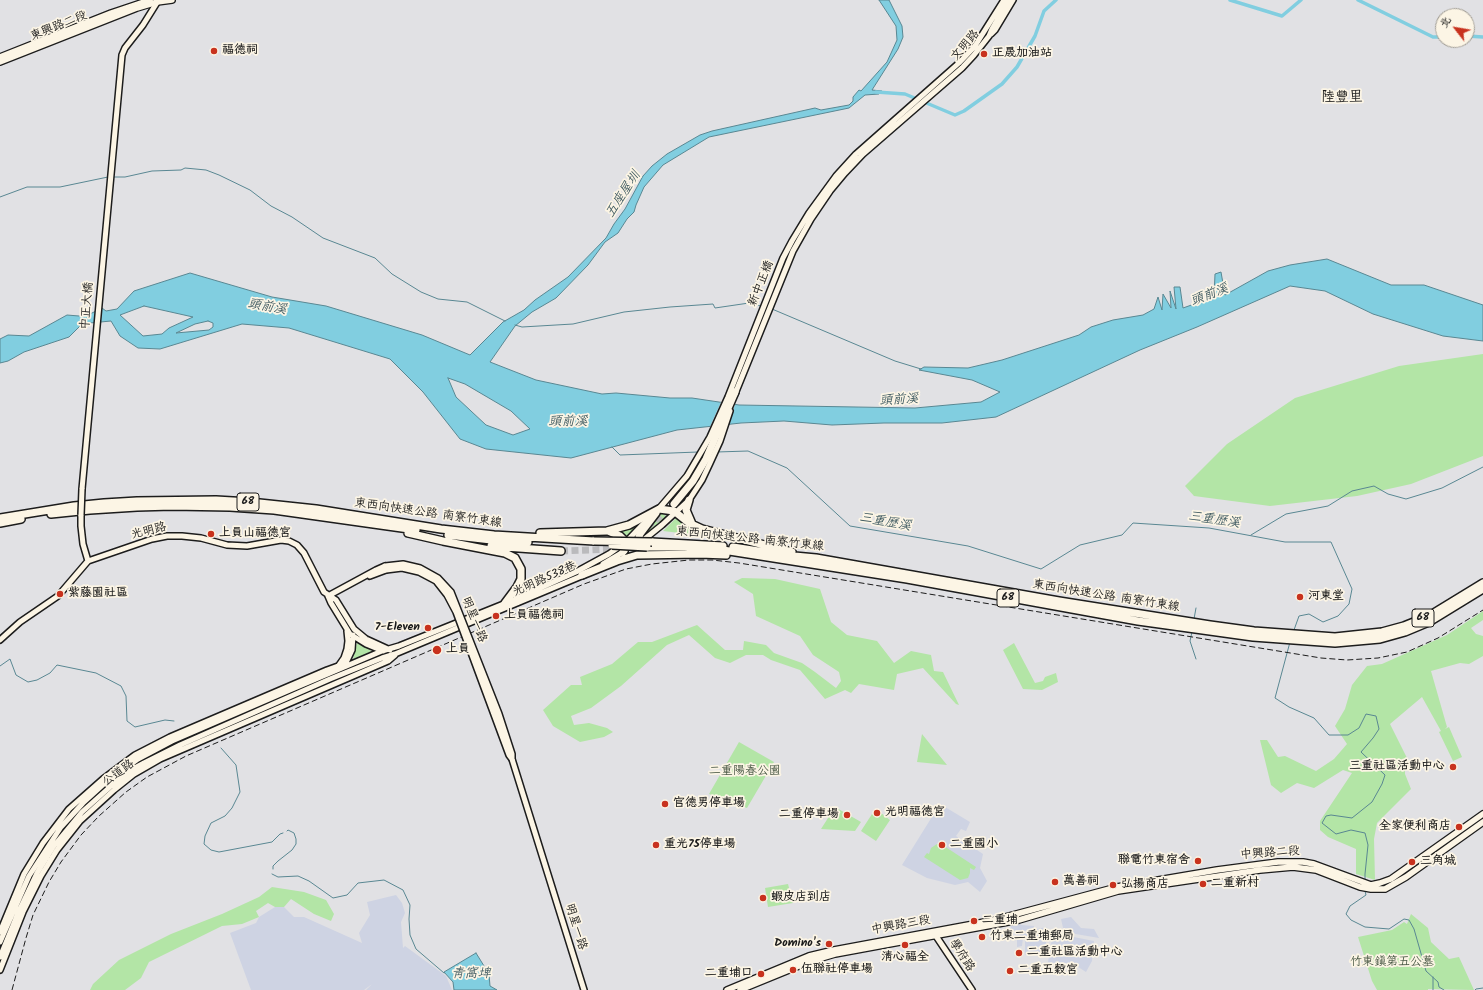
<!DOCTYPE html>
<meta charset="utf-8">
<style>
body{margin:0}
#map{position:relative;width:1483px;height:990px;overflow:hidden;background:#e1e1e4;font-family:Kalam,"LXGW WenKai TC",sans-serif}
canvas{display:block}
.north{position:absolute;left:1435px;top:8px;width:40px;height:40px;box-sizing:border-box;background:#fcf5e5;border:1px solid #a29e95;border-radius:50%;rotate:301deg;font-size:11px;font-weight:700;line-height:16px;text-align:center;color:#1c1c1c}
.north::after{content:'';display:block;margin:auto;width:14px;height:18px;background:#c8321e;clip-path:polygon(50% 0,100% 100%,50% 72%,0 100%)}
</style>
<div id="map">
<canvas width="1483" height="990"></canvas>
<div class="north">北</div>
</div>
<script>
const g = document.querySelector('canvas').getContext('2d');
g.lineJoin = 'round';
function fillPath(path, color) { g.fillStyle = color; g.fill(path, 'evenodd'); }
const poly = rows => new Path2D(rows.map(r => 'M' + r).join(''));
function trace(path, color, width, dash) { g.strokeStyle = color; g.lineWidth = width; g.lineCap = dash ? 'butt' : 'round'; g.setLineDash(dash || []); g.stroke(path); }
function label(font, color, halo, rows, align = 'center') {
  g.font = font + ' Kalam,"LXGW WenKai TC",sans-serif'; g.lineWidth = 3.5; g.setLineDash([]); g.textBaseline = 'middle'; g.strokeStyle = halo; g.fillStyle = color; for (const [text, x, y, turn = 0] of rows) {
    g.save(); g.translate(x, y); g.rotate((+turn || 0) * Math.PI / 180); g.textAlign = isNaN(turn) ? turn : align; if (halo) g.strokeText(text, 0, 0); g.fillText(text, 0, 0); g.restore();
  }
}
fillPath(poly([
 [940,804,970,822,966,831,961,829,956,836,983,854,980,868,987,881,980,892,968,882,955,885,927,878,902,865],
 [396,895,402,903,405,913,401,922,403,948,405,946,446,976,452,990,366,990,372,984,364,990,251,990,230,933,256,923,259,917,275,907,284,907,294,917,304,917,362,943,359,933,370,915,367,902],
 [1071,917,1081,928,1094,929,1099,938,1064,932,1061,919],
 [1019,921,1021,925,1034,926,1035,935,1023,937,1022,946,1017,947,1017,938,1009,924],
 [1047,927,1048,932,1044,953,1025,955,1025,938,1036,936,1037,929],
 [1053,933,1094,941,1092,961,1086,972,1075,965,1048,962]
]), '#ced3e3');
fillPath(poly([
 [1483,354,1483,456,1411,484,1357,496,1270,506,1194,496,1185,486,1227,444,1295,398,1399,366],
 [660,512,671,513,637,543,642,533],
 [677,517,731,539,663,531],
 [642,521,626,538,619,532],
 [742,578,775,579,820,589,831,622,847,635,877,641,894,663,911,651,931,655,934,671,943,672,959,705,956,704,923,668,897,674,894,690,859,684,851,693,845,690,825,699,800,670,771,660,763,655,746,655,730,663,715,658,689,635,667,645,621,686,591,708,571,716,574,725,589,723,607,728,613,732,604,737,580,742,553,726,543,710,571,685,582,685,580,677,612,664,638,642,652,642,697,625,725,650,743,650,744,641,766,645,774,653,802,663,815,672,836,688,841,681,839,672,813,655,800,636,756,616,753,594,734,582],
 [1483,611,1483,620,1471,628,1476,634,1483,636,1483,656,1469,664,1460,663,1431,671,1447,727,1445,729,1449,727,1462,757,1453,761,1439,732,1441,731,1422,697,1390,724,1408,760,1405,766,1405,774,1411,789,1377,823,1374,839,1375,880,1356,874,1356,849,1328,837,1320,830,1320,821,1352,773,1343,770,1314,788,1297,783,1281,793,1271,785,1260,740,1267,740,1278,757,1285,756,1316,771,1334,759,1347,744,1335,726,1345,709,1352,685,1367,666,1382,664,1447,635],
 [357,643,370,649,371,652,353,659],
 [1014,643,1035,683,1043,681,1045,677,1056,673,1058,682,1042,690,1023,689,1003,650],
 [922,734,947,765,917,762],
 [739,742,774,762,747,808,709,794],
 [835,807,861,822,855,831,821,829],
 [881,813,890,820,876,841,861,831,872,814,878,818],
 [937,844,941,844,976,867,974,870,970,868,970,873,968,878,960,880,924,857,927,853,929,854,931,848],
 [788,884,793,903,768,907,765,888],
 [272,887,304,892,326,900,334,914,331,921,314,914,291,899,284,907,275,907,268,903,256,911,259,917,242,924,222,926,149,962,141,978,125,990,90,990,93,984,119,960,171,934,222,914,259,897],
 [1411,914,1428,928,1431,942,1449,959,1459,957,1474,990,1428,989,1428,990,1377,990,1372,981,1358,937,1392,930,1404,922,1407,924]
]), '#b3e5a6');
const water = poly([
 [879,0,889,0,902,26,903,37,898,49,872,90,882,91,879,94,865,95,849,108,709,137,663,165,644,187,636,205,634,212,627,219,618,233,605,242,588,265,556,298,532,312,515,326,490,362,536,380,602,394,616,393,670,398,692,398,739,405,915,408,981,402,1000,392,972,380,919,370,924,367,968,368,1002,360,1079,335,1091,327,1113,320,1143,315,1154,309,1158,297,1162,310,1163,294,1171,308,1170,291,1176,309,1174,287,1180,287,1183,308,1214,297,1215,274,1221,272,1225,295,1268,271,1290,265,1327,259,1391,285,1424,285,1483,305,1483,341,1443,336,1373,314,1325,291,1290,286,1197,327,1140,350,996,417,942,423,884,423,832,425,784,421,741,423,677,430,571,458,486,449,460,439,423,392,390,359,289,328,242,324,160,349,138,348,120,336,111,321,90,323,81,325,69,337,24,352,8,361,0,363,0,339,8,335,29,336,67,315,79,316,90,314,102,308,106,311,117,309,134,291,190,273,272,297,326,306,422,335,470,355,503,322,524,310,535,300,568,277,606,238,614,224,625,209,643,176,652,166,667,154,700,135,712,131,815,108,821,110,849,105,853,101,853,97,859,90,861,91,887,62,897,40,896,26,879,0],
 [144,306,193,317,169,328,162,334,143,336,120,315,144,306],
 [208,321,213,323,213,327,209,330,176,333,195,324,208,321],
 [448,378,465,384,511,411,530,429,513,435,486,425,456,397,448,378],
 [476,953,489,974,490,986,497,990,454,990,453,982,444,972,476,953]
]);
fillPath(water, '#81cee0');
trace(water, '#598792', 1);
fillPath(poly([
 [722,400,736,402,727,427,709,429]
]), '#e1e1e4');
trace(poly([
 [113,177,125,177,152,171,181,170,185,168,206,170,219,175,250,190,271,206,292,217,323,238,375,258,392,274,421,292,438,299,467,302,505,321],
 [0,197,27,187,60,187,108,177],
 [772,309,895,361,921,369],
 [515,325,522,327,573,324,624,312,670,307,713,304,715,308,749,303,761,306],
 [612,447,620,455,698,452],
 [717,452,748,451,787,468,850,526,968,546,1041,569,1080,545,1122,535,1133,523,1209,528,1285,542,1331,542,1352,589,1349,604,1338,616,1323,622,1309,614,1299,616,1294,630],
 [1251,535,1286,514,1328,506,1352,491,1374,486,1388,494,1406,499,1442,488,1483,467],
 [1194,619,1196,608],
 [1192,632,1190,641,1196,659],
 [1290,642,1275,698,1289,707,1314,718,1329,735,1348,735,1359,728,1366,714,1376,716,1379,729,1373,738,1361,752,1385,775,1382,784,1372,802,1352,818,1331,815,1326,816,1322,823,1336,834,1351,830,1365,833,1368,845,1365,874,1365,879],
 [0,666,10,659,16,675,28,682,37,680,50,673,57,665,96,673,121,686,126,696,127,721,135,727,165,720,174,721],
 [221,748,236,765,240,792,232,808,225,816,211,823,205,836,204,844,211,850,219,852,272,842,280,834,283,833],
 [273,869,273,866,278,861,292,850,296,844,296,839,294,833,288,830,287,831],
 [272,874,278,877,298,876,309,881,333,898,347,895,358,883,384,880,403,890,410,905,409,919,410,935,416,949,444,973],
 [1365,891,1366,895,1350,906,1346,914,1351,920,1365,927,1389,929,1404,919,1409,920,1414,929,1426,971,1438,982,1439,987,1444,990],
 [1433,977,1433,990],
 [1475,990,1476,989,1483,988]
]), '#598792', 1);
trace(poly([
 [1230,0,1282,16,1301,0],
 [1358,0,1433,37,1443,37],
 [1467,36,1483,37],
 [876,92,905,94,955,115,964,111,1002,84,1017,67,1035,36,1044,11,1056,0]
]), '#81cee0', 3.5);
trace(poly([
 [647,527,670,508],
 [561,551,617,549,620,547]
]), '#bababc', 7, [7, 3.5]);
const tertiary = poly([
 [991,34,995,30,1013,0],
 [735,394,793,251,811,219,830,191,845,173,863,154,962,68,974,55,989,36,992,29,1009,0],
 [82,489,122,55,125,48,143,25,158,1],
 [657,511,687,476,710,437,728,397,783,258,792,241,809,213,836,176,856,154,959,63,975,46,1004,0],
 [81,515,81,526,83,544,88,561],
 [641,542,662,525,689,500,702,480,710,463,720,441,730,411],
 [603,564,625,551],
 [370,576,386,570],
 [328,596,331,603,350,634,366,644,383,651],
 [328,596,376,570,385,566],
 [0,640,20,622,58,596,88,561,152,539,167,536,182,536,201,538,227,545,247,546,281,540,289,541,297,545,304,553,324,592,336,600,354,629,366,639,390,650],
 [344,667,352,650,353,635],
 [337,668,344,658,347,649,348,641,347,631],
 [512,759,584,990],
 [0,932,24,874,43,843,69,809,103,779,135,755,170,737,327,670,338,666,343,667],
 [936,932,936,936,972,990],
 [0,942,29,876,61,827,83,803,105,783,138,759,172,741,290,690,382,651,399,646,511,601,576,572,609,554,626,542,647,520],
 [0,957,19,911,37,873,53,847,82,812,111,786,131,770,144,763,180,745,330,679,382,658,395,654,584,575],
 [0,970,23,912,41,876,57,850,80,821,114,790,134,774,160,759,388,661,395,655]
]);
const secondary = poly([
 [0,57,111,13,150,0],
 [0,62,137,8,157,2,172,0],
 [727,990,809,956,834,950,990,921,1117,887,1217,870,1278,862,1303,862,1314,864,1371,885,1380,883,1391,879,1483,814],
 [740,990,811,961,835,954,1019,920,1118,891,1165,884,1260,870,1293,867,1316,870,1360,887,1371,889,1385,889,1406,877,1483,822]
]);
const trunk = poly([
 [689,500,686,510,692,524],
 [674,504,693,481,706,459,735,392],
 [51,514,90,510,137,507,172,506,230,507,274,510,416,530],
 [0,518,74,506,104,503,137,501,216,500,250,502,316,509,441,529,494,535,594,541],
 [0,523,21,519],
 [608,531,620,536,626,542,626,546,623,552],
 [408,533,443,541,505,553,515,558,521,569,521,579,517,587,505,603],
 [540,533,607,531,629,525,659,509,674,511,689,523,702,529,792,552],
 [448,535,491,540,528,542],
 [652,542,723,546],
 [491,546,561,551],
 [636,546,640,534,656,513],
 [647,547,685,547,723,550,907,579,1138,621,1253,637,1335,643,1380,639,1405,632,1429,622,1483,589],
 [733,547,784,555,816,558,1059,601,1210,625,1254,631,1335,637,1382,632,1404,626,1429,616,1483,583],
 [582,575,617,561,637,555,700,554,726,555]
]);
trace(tertiary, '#1c1c1c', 8);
trace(secondary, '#1c1c1c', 8);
trace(trunk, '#1c1c1c', 10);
trace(tertiary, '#fcf5e5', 5);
trace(secondary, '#fcf5e5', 5.5);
trace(trunk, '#fcf5e5', 7);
trace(poly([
 [12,990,26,938,33,915,49,882,61,862,81,835,99,816,126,792,147,777,186,756,584,584,626,569,652,564,689,560,712,560,739,563,1321,658,1347,660,1378,658,1407,652,1438,638,1483,610]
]), '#1c1c1c', 1, [6, 3]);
const tertiaryBridge = poly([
 [81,515,82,489],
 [385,566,403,564,420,568,438,578,451,592,499,714,512,754,512,759],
 [386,570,402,568,419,572,436,581,447,595,456,612,509,755,512,759]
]);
const trunkBridge = poly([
 [594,541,652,542],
 [612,545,647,547]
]);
trace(tertiaryBridge, '#1c1c1c', 8, []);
trace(trunkBridge, '#1c1c1c', 10, []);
trace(tertiaryBridge, '#fcf5e5', 5);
trace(trunkBridge, '#fcf5e5', 7);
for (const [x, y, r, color] of [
 [214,51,4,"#c8321e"],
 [984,54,4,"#c8321e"],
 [211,534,4,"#c8321e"],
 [60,594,4,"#c8321e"],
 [1300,597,4,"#c8321e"],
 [496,616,4,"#c8321e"],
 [428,628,4,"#c8321e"],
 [437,650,5,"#c8321e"],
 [1453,767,4,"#c8321e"],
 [665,804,4,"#c8321e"],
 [877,813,4,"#c8321e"],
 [847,815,4,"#c8321e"],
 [1459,827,4,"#c8321e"],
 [656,845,4,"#c8321e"],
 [942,845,4,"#c8321e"],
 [1198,861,4,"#c8321e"],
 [1412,862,4,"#c8321e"],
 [1055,882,4,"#c8321e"],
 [1203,884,4,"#c8321e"],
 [1113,885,4,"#c8321e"],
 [763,898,4,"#c8321e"],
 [974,921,4,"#c8321e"],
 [982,937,4,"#c8321e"],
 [829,944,4,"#c8321e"],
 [905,945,4,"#c8321e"],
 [1019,953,4,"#c8321e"],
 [793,970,4,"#c8321e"],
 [1010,971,4,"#c8321e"],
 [761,974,4,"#c8321e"]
]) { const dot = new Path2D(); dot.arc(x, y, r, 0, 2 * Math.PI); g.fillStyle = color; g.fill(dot); trace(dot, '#fcf5e5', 1.5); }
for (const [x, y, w] of [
 [248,502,22],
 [1008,598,22],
 [1423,618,22]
]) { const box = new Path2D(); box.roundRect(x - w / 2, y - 9, w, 18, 3); g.fillStyle = '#fcf5e5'; g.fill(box); trace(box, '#1c1c1c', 1); }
label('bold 11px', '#1c1c1c', null, [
 ["68",248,502],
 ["68",1008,598],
 ["68",1423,618]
]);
label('12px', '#1c1c1c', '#fcf5e5', [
 ["東興路二段",59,27,-22],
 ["文明路",966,46,-49],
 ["新中正橋",762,284,-68],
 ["中正大橋",88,306,-85],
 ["東西向快速公路 南寮竹東線",428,514,8],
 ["光明路",149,532,-14],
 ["東西向快速公路 南寮竹東線",750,540,6],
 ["光明路538巷",545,580,-24],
 ["東西向快速公路 南寮竹東線",1106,597,9],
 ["明星一路",473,620,68],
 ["公道路",119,774,-36],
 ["中興路二段",1270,854,-4],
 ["中興路三段",901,926,-10],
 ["明星一路",575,927,73],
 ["學府路",961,956,57]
]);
label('bold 12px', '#1c1c1c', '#fcf5e5', [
 ["福德祠",222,51],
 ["正晟加油站",992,54],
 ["上員山福德宮",219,534],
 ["紫藤園社區",68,594],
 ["河東堂",1308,597],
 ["上員福德祠",504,616],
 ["7-Eleven",420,628,"right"],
 ["上員",446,650],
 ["三重社區活動中心",1445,767,"right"],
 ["官德男停車場",673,804],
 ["光明福德宮",885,813],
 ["二重停車場",839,815,"right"],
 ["全家便利商店",1451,827,"right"],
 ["重光75停車場",664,845],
 ["二重國小",950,845],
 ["聯電竹東宿舍",1190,861,"right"],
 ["三角城",1420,862],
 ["萬善祠",1063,882],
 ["二重新村",1211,884],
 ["弘揚商店",1121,885],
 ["蝦皮店到店",771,898],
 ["二重埔",982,921],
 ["竹東二重埔郵局",990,937],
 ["Domino's",821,944,"right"],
 ["二重社區活動中心",1027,953],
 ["清心福全",905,958,"center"],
 ["伍聯社停車場",801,970],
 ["二重五穀宮",1018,971],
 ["二重埔口",753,974,"right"]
], 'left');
label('12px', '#495845', '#fcf5e5', [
 ["二重陽春公園",745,772],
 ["竹東鎮第五公墓",1392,963]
]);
label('italic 13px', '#3f5a61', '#fcf5e5', [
 ["五座屋圳",624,195,-57],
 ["頭前溪",1210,296,-21],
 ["頭前溪",267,308,10],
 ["頭前溪",899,401,-3],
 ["頭前溪",568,423],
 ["三重歷溪",1214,521,8],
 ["三重歷溪",885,523,10],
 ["青窩埤",471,975]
]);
label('14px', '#1c1c1c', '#fcf5e5', [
 ["陸豐里",1342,99]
]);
</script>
